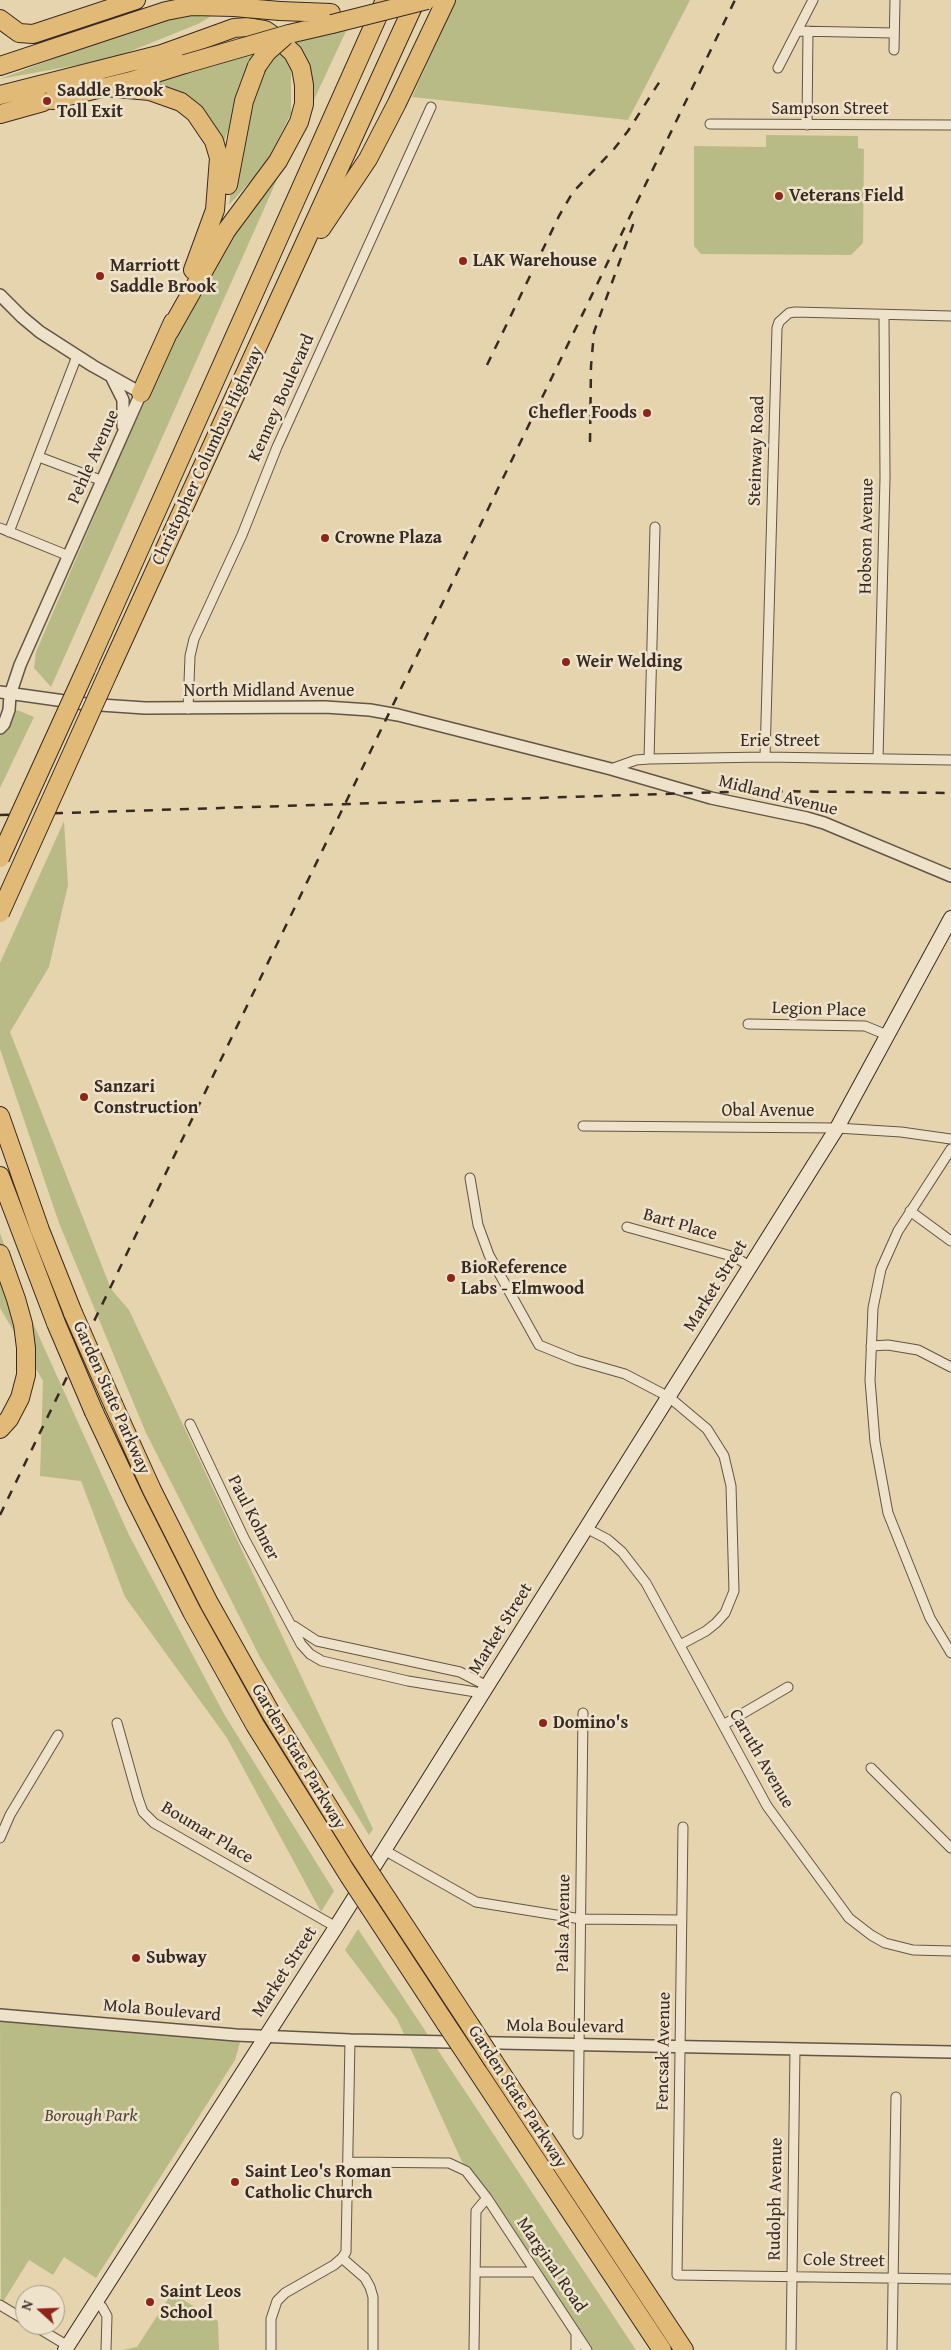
<!DOCTYPE html>
<style>
body{margin:0}
#map{position:relative;width:951px;height:2350px;overflow:hidden;background:#e5d4ae;font-family:"Gentium Book Plus",serif}
canvas{display:block}
.north{position:absolute;left:15px;top:2285px;width:50px;height:50px;box-sizing:border-box;background:#eee3ca;border:1px solid #a59987;border-radius:50%;rotate:290deg;font-size:14px;font-weight:700;line-height:20px;text-align:center;color:#382922}
.north::after{content:'';display:block;margin:auto;width:18px;height:22px;background:#8f2418;clip-path:polygon(50% 0,100% 100%,50% 72%,0 100%)}
</style>
<div id="map">
<canvas width="951" height="2350"></canvas>
<div class="north">N</div>
</div>
<script>
const g = document.querySelector('canvas').getContext('2d');
g.lineJoin = 'round';
function fillPath(path, color) { g.fillStyle = color; g.fill(path, 'evenodd'); }
const poly = rows => new Path2D(rows.map(r => 'M' + r).join(''));
function trace(path, color, width, dash) { g.strokeStyle = color; g.lineWidth = width; g.lineCap = dash ? 'butt' : 'round'; g.setLineDash(dash || []); g.stroke(path); }
function label(font, color, halo, rows, align = 'center') {
  g.font = font + ' "Gentium Book Plus",serif'; g.lineWidth = 5; g.setLineDash([]); g.textBaseline = 'middle'; g.strokeStyle = halo; g.fillStyle = color; for (const [text, x, y, turn = 0] of rows) {
    g.save(); g.translate(x, y); g.rotate((+turn || 0) * Math.PI / 180); g.textAlign = isNaN(turn) ? turn : align; if (halo) g.strokeText(text, 0, 0); g.fillText(text, 0, 0); g.restore();
  }
}
fillPath(poly([
 [456,0,690,0,628,120,412,97],
 [220,11,198,24,111,59,0,79,169,15],
 [347,29,306,117,286,42],
 [257,46,222,148,198,110,156,81],
 [277,48,291,67,291,113,266,164,229,205,233,170,254,77],
 [766,135,858,136,858,148,864,149,863,243,851,255,701,254,694,246,694,146,766,147],
 [284,164,51,687,34,668,36,652,118,461,188,307,230,229],
 [17,710,34,717,0,788,0,730],
 [64,821,68,885,49,967,10,1032,111,1289,129,1310,373,1829,369,1835,261,1659,146,1433,59,1223,0,1049,0,963],
 [0,1233,28,1312,129,1535,224,1714,334,1891,321,1912,227,1738,125,1597,81,1481,40,1476,43,1381,0,1308],
 [358,1929,636,2350,586,2350,463,2164,397,2019,345,1950],
 [0,2016,242,2035,235,2060,96,2278,64,2257,53,2275,29,2260,1,2305],
 [172,2293,218,2321,219,2350,122,2350,137,2347]
]), '#b9bb87');
const minor = poly([
 [797,31,894,33],
 [894,50,895,0],
 [778,68,813,0],
 [710,124,951,125],
 [807,125,808,31],
 [39,457,103,481],
 [0,528,69,556],
 [9,532,77,356],
 [188,709,190,656,194,639,242,535,277,447,431,107],
 [765,757,777,328,779,322,789,313,795,312,951,316],
 [878,758,885,478,884,315],
 [649,759,655,527],
 [611,769,636,760,649,759,765,757,951,760],
 [748,1024,865,1026,887,1035],
 [583,1126,837,1128,901,1132,951,1139],
 [951,1149,898,1231,881,1269,873,1308,870,1380,875,1442,888,1513,930,1618,951,1653],
 [470,1178,478,1225,489,1255,539,1345,576,1360,625,1374,669,1397,707,1429,724,1456,731,1486,734,1591,725,1613,716,1623,706,1631,680,1645],
 [910,1211,951,1241],
 [627,1227,735,1257,751,1267],
 [871,1346,888,1345,918,1350,951,1367],
 [190,1424,244,1538,301,1644,310,1654,322,1661,408,1681,482,1693],
 [586,1528,607,1539,622,1552,646,1583,767,1806,849,1918,871,1935,885,1943,913,1950,951,1951],
 [294,1626,317,1641,460,1672,487,1686],
 [117,1723,138,1798,143,1812,154,1823,336,1927],
 [723,1725,788,1687],
 [871,1768,951,1848],
 [683,1827,677,2275,951,2279],
 [0,1838,10,1815,58,1735],
 [384,1850,476,1902,581,1919,682,1920],
 [578,2134,583,1713],
 [348,2162,449,2163,466,2171,487,2198,476,2211,474,2350],
 [487,2198,587,2350],
 [342,2258,365,2278,370,2287,373,2297,373,2350],
 [475,2272,535,2272],
 [95,2302,102,2307,107,2316,106,2350],
 [0,2305,25,2320],
 [33,2325,68,2346],
 [271,2350,271,2319,277,2301,285,2293,334,2265,342,2258,346,2252,350,2040],
 [576,2350,576,2333],
 [791,2350,795,2049],
 [892,2350,896,2097]
]);
const tertiary = poly([
 [0,295,22,317,40,332,93,366,141,393,20,665,10,695,9,710,4,724,0,728],
 [112,378,123,400,123,426],
 [0,692,86,704,145,708,325,707,370,710,398,715,611,769,711,798,807,818,824,823,951,876],
 [0,2015,236,2035,350,2040,951,2052]
]);
const secondary = poly([
 [65,2350,336,1927,837,1128,951,918]
]);
const motorway = poly([
 [280,11,331,13],
 [0,19,19,33,33,34,136,0],
 [289,34,332,24],
 [0,66,166,11,192,6,234,7],
 [105,87,150,91,181,102,195,113,214,141,219,158,215,210,193,270],
 [0,95,162,54,234,28,248,27,265,30,278,39,293,53,301,68,304,85,304,104,299,122,278,161,226,231,169,332],
 [52,100,131,81,185,64],
 [0,114,43,102],
 [228,185,244,101,257,66],
 [321,229,368,159,397,103,446,0],
 [141,393,173,322],
 [86,669,385,0],
 [109,671,416,0],
 [0,1116,40,1230,73,1313],
 [0,1176,56,1323],
 [0,1254,16,1299,23,1324,26,1348,26,1375,20,1398,9,1419,0,1429],
 [114,1406,152,1490,209,1603,272,1715,359,1856],
 [94,1412,135,1499,192,1612,255,1725,349,1876],
 [380,1888,470,2025],
 [370,1908,446,2024],
 [470,2060,662,2350],
 [494,2062,684,2350]
]);
trace(minor, '#635445', 11);
trace(tertiary, '#635445', 14);
trace(secondary, '#382922', 16);
trace(motorway, '#382922', 20);
trace(minor, '#eee3ca', 9);
trace(tertiary, '#eee3ca', 11);
trace(secondary, '#eee3ca', 14);
trace(motorway, '#e2ba77', 18);
trace(poly([
 [487,365,559,216,573,192,614,149,628,131,660,81],
 [590,442,591,366,594,332,634,222],
 [0,815,757,791,951,793],
 [0,1515,735,0]
]), '#382922', 2.5, [9, 9]);
const motorwayBridge = poly([
 [234,7,280,11],
 [332,24,427,0],
 [185,64,289,34],
 [257,66,267,52,284,37],
 [0,858,86,669],
 [0,913,109,671],
 [73,1313,114,1406],
 [56,1323,94,1412],
 [359,1856,380,1888],
 [349,1876,370,1908],
 [446,2024,470,2060],
 [470,2025,494,2062]
]);
trace(motorwayBridge, '#382922', 20, []);
trace(motorwayBridge, '#e2ba77', 18);
for (const [x, y, r, color] of [
 [47,101,5,"#8f2418"],
 [779,196,5,"#8f2418"],
 [463,261,5,"#8f2418"],
 [100,276,5,"#8f2418"],
 [647,413,5,"#8f2418"],
 [325,538,5,"#8f2418"],
 [566,662,5,"#8f2418"],
 [84,1097,5,"#8f2418"],
 [451,1278,5,"#8f2418"],
 [543,1723,5,"#8f2418"],
 [136,1958,5,"#8f2418"],
 [235,2182,5,"#8f2418"],
 [150,2302,5,"#8f2418"]
]) { const dot = new Path2D(); dot.arc(x, y, r, 0, 2 * Math.PI); g.fillStyle = color; g.fill(dot); trace(dot, '#eee3ca', 2); }
label('bold 18px', '#382922', '#eee3ca', [
 ["Saddle Brook",57,91],
 ["Toll Exit",57,112],
 ["Veterans Field",789,196],
 ["LAK Warehouse",473,261],
 ["Marriott",110,266],
 ["Saddle Brook",110,287],
 ["Chefler Foods",637,413,"right"],
 ["Crowne Plaza",335,538],
 ["Weir Welding",576,662],
 ["Sanzari",94,1087],
 ["Construction",94,1108],
 ["BioReference",461,1268],
 ["Labs - Elmwood",461,1289],
 ["Domino's",553,1723],
 ["Subway",146,1958],
 ["Saint Leo's Roman",245,2172],
 ["Catholic Church",245,2193],
 ["Saint Leos",160,2292],
 ["School",160,2313]
], 'left');
label('18px', '#382922', '#eee3ca', [
 ["Sampson Street",830,109],
 ["Kenney Boulevard",282,398,-66],
 ["Steinway Road",757,451,-88],
 ["Christopher Columbus Highway",208,456,-65],
 ["Pehle Avenue",94,457,-66],
 ["Hobson Avenue",867,536,-89],
 ["North Midland Avenue",269,691],
 ["Erie Street",780,741],
 ["Midland Avenue",778,796,14],
 ["Legion Place",819,1010,2],
 ["Obal Avenue",768,1111],
 ["Bart Place",680,1225,16],
 ["Market Street",716,1286,-58],
 ["Garden State Parkway",111,1398,66],
 ["Paul Kohner",253,1518,63],
 ["Market Street",501,1629,-58],
 ["Garden State Parkway",298,1757,59],
 ["Caruth Avenue",761,1759,60],
 ["Boumar Place",207,1833,31],
 ["Palsa Avenue",564,1923,-89],
 ["Market Street",285,1972,-57],
 ["Mola Boulevard",162,2011,5],
 ["Mola Boulevard",565,2027,1],
 ["Fencsak Avenue",664,2051,-89],
 ["Garden State Parkway",517,2097,57],
 ["Rudolph Avenue",776,2199,-89],
 ["Cole Street",844,2261,1],
 ["Marginal Road",551,2265,56]
]);
label('italic 18px', '#524636', '#eee3ca', [
 ["Borough Park",91,2116]
]);
</script>
